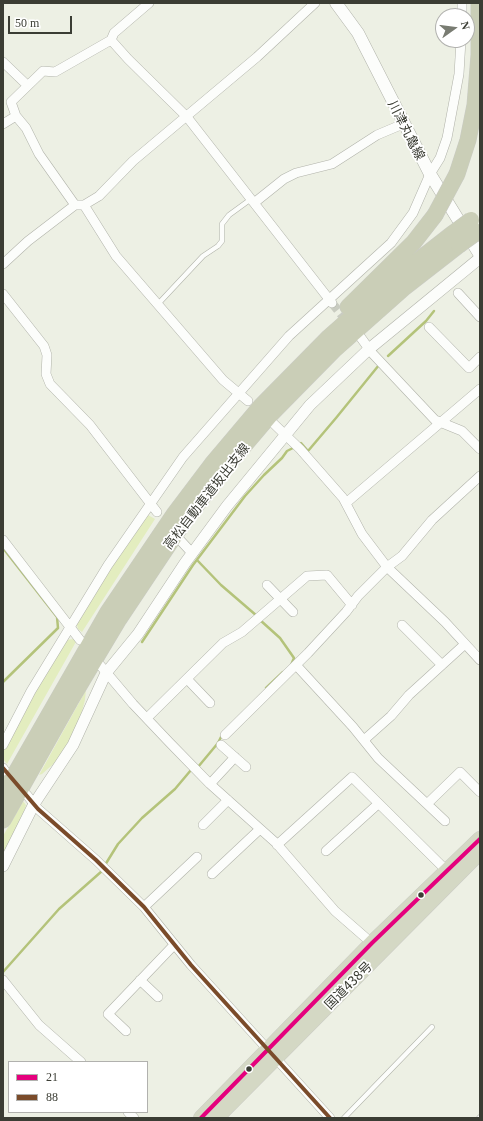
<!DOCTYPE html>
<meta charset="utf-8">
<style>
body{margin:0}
#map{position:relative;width:483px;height:1121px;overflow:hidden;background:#edf0e4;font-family:Georgia,serif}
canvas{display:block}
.frame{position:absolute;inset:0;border:4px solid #3b3d34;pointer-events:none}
.legend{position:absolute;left:8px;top:1061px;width:140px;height:52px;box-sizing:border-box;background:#fff;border:1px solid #b1b1ae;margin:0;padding:5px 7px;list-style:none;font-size:12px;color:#3b3d34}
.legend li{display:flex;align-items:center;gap:8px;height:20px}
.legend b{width:20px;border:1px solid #b1b1ae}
.north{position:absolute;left:435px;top:8px;width:40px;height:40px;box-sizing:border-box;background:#fff;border:1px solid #b1b1ae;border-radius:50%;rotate:76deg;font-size:11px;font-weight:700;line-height:16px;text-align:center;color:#3b3d34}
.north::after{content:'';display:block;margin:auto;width:14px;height:18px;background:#797c72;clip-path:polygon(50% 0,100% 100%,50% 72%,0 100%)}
.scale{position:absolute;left:8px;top:16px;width:64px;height:18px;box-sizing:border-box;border:2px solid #3b3d34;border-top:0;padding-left:5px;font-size:12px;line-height:14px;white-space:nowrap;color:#3b3d34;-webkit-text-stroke:3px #fff;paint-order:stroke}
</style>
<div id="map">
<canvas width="483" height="1121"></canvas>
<div class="frame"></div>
<ul class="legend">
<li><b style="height:5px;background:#e5007d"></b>21</li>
<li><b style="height:5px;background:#7a4b2a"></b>88</li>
</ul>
<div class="north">N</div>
<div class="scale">50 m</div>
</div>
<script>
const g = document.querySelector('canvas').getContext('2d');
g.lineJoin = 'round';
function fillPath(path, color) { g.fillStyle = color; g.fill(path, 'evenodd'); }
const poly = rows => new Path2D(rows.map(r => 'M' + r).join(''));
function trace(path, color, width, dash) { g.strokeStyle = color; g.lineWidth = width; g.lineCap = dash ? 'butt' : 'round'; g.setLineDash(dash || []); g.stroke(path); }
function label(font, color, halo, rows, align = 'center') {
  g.font = font + ' Georgia,"Noto Sans JP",serif'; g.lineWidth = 3.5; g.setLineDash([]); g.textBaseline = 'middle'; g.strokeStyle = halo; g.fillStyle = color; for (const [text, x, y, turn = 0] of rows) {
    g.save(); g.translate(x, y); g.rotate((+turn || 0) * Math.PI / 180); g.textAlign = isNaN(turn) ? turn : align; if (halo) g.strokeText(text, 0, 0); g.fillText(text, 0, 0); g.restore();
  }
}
fillPath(poly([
 [144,515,148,515,155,519,82,632,78,629,76,621],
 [74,639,77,640,7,764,3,759,3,749,65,640],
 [86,690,85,700,80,719,69,742,58,760,42,774,39,775],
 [23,801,26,805,25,809,3,856,3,836]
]), '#e3edbf');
trace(poly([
 [388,356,426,321,434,311],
 [299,444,301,443,308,451,336,418,379,365],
 [3,548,57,617,58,628,3,682],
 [197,560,221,585,257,616],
 [260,620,280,638,294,658,291,665],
 [142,642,193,565,245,496,264,475,282,458,287,451,295,447],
 [266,688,283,672],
 [198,767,218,743,223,733],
 [105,865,118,844,142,818,175,789,191,770],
 [3,972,59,909,102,871]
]), '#b4c37a', 2.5);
trace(poly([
 [332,303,349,324]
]), '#c9ccc1', 9, [9, 4.5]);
const service = poly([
 [159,303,203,256,218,246,222,241,222,224,229,215,251,199],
 [344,1118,432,1027],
 [479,1118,480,1117]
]);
const minor = poly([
 [462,16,462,3],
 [111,40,128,59,187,117,332,303],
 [3,62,27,85],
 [3,124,16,116],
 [254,203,284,179,296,173,332,164,377,135,403,124],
 [75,205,39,154,26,128,16,116,11,102,43,71,55,72,111,40,114,33,149,3],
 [84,205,116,256,223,380,248,401],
 [3,264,28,241,75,205,84,205,99,196,133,161,257,57,315,3],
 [458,293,480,317],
 [3,294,44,346,47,355,46,374,50,384,90,425,157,512],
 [429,327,469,368,480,357],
 [359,335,372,353,435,420,462,431,480,449],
 [274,424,300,449,343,498,362,534,387,567,445,622,480,660],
 [346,503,480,389],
 [3,540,80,640],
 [180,540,192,553],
 [267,585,293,612],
 [402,625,442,665],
 [100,665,133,704,170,743,210,784,276,843,335,911,374,945],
 [296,665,353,727,378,758,445,821],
 [187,679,210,703],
 [147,718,223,643,242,632,307,576,327,575,352,605],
 [225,735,308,653,346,612,358,596,387,567,402,556,432,520,480,476],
 [364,740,391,716,409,695,465,644],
 [3,745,31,691,108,565,183,457,289,336,391,243,413,213,430,174,440,158,447,138,459,74,461,40],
 [221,745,246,767],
 [3,768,5,771],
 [210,784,235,757],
 [27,795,38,809,96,860,144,907,191,965,330,1118],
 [427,804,460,772,480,792],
 [203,825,228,800],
 [277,845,352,777,450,874],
 [326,851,378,804],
 [212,874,260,829],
 [144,907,197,857],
 [3,980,39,1025,81,1062],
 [140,980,158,997],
 [126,1031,108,1014,174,945],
 [128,1112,134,1118]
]);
const tertiary = poly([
 [3,866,34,804,73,745,106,673,138,634,185,563,227,506,310,405,369,349,480,258]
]);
const secondary = poly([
 [336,3,358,33,430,174,480,255]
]);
const trunk = poly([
 [201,1118,372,943,480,839],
 [216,1118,476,856]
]);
const motorway = poly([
 [457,174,468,140,475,105,479,55,479,3],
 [348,307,414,242,435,215],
 [3,795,108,612,175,513,212,464,261,406,329,337,397,277,452,234],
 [3,820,70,701,119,619,185,520,220,474,271,414,334,350,405,287,459,245]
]);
trace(service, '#b0b2a9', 5.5);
trace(minor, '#b0b2a9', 10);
trace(tertiary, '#b0b2a9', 12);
trace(secondary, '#b0b2a9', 13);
trace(trunk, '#cacbc5', 16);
trace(motorway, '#cacbc5', 17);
trace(service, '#fcfdfb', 4.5);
trace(minor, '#fcfdfb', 9);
trace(tertiary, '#fcfdfb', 11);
trace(secondary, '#fcfdfb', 12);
trace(trunk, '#d4d8c4', 15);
trace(motorway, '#caceb7', 16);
const motorwayBridge = poly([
 [435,215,457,174],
 [452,234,471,220],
 [459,245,477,232]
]);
trace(motorwayBridge, '#cacbc5', 17, []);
trace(motorwayBridge, '#caceb7', 16);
trace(poly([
 [201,1118,372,943,480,839]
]), '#e5007d', 4);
trace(poly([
 [3,768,38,809,96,860,144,907,191,965,330,1118]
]), '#7a4b2a', 4);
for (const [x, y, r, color] of [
 [421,895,3.5,"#3b3d34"],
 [249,1069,3.5,"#3b3d34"]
]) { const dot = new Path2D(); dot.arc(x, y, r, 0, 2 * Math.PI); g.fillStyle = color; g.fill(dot); trace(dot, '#fff', 1.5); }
label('13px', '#3b3d34', '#fff', [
 ["川津丸亀線",407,130,63],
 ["高松自動車道坂出支線",206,496,-52],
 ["国道438号",348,985,-45]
]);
</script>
